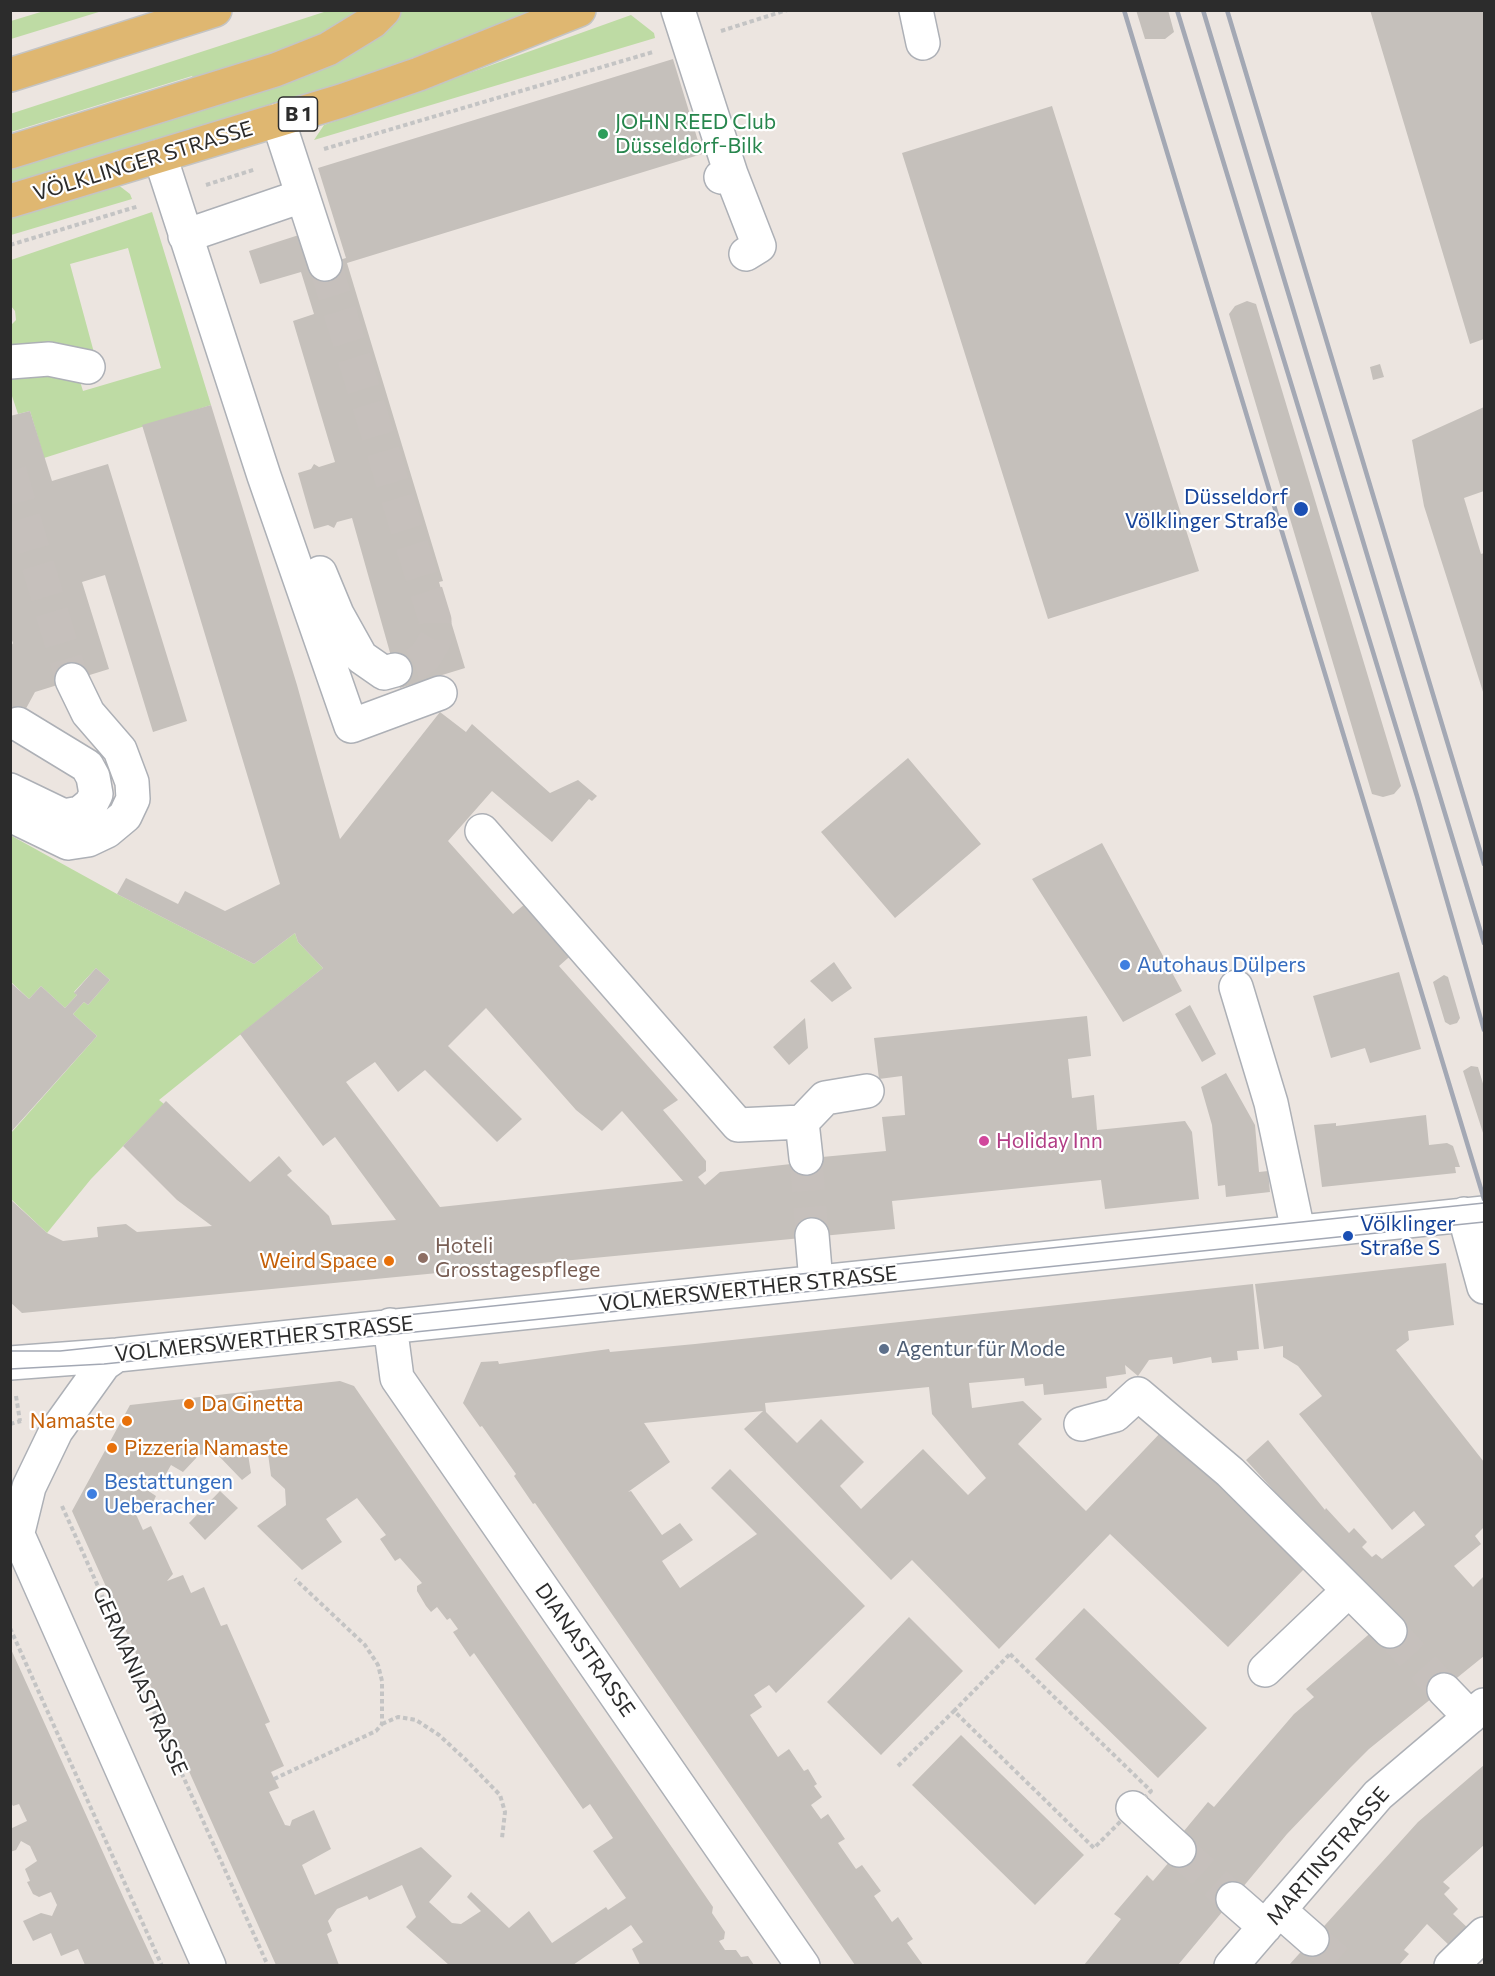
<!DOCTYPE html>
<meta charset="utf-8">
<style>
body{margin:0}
#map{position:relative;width:1495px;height:1976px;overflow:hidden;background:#ece5e0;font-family:Commissioner,sans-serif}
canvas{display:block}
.frame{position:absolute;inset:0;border:12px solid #2c2c2c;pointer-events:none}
</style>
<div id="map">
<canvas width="1495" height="1976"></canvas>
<div class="frame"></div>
</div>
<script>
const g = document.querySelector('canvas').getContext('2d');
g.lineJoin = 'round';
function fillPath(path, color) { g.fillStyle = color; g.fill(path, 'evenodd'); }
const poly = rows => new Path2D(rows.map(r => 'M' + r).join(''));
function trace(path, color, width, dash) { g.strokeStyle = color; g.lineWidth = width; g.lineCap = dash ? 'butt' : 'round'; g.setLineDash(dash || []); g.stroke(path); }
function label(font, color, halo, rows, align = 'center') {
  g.font = font + ' Commissioner,sans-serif'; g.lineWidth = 4.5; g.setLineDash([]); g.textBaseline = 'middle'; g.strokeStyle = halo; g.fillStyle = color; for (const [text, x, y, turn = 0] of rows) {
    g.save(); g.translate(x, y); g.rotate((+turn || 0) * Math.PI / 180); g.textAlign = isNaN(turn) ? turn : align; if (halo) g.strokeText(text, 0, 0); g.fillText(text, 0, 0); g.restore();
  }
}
fillPath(poly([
 [44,11,44,10,102,11,11,39,11,21],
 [327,11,530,11,375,74,11,185,11,164,204,103,192,76,11,132,10,114],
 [631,15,654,33,655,38,314,140,324,125],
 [117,184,130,194,132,199,11,235,11,217],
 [152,212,211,405,44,458,30,411,18,414,11,393,11,368,78,375,83,391,161,368,128,248,70,264,96,360,11,355,11,325,16,320,15,311,11,306,11,260],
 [10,835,117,894,254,964,295,933,298,942,323,968,159,1100,164,1104,91,1179,47,1233,11,1199,11,1133,97,1036,73,1014,84,1002,88,1005,110,980,96,968,74,992,77,995,65,1008,41,986,29,999,11,982]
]), '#bedba4');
fillPath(poly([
 [1136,10,1168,10,1174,32,1165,39,1145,39],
 [1370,10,1484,10,1484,339,1470,344],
 [673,59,702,154,347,263,443,581,439,582,465,668,400,688,352,518,337,522,334,528,328,525,314,529,298,473,311,469,314,464,319,467,335,462,293,321,314,314,301,272,260,284,249,251,302,234,313,268,346,258,318,168],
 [1052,106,1199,571,1048,619,902,153],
 [1247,301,1256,304,1401,786,1394,794,1383,797,1372,794,1229,314,1235,306],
 [1380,364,1384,377,1373,380,1370,367],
 [211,405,297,685,340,839,440,712,466,732,472,724,550,793,578,780,597,796,592,801,589,799,552,842,492,791,448,841,513,914,531,899,576,951,559,966,678,1100,663,1110,706,1161,706,1171,698,1177,705,1185,720,1172,791,1164,822,1157,886,1151,882,1117,905,1115,902,1076,879,1079,874,1038,1087,1016,1091,1056,1068,1059,1072,1098,1094,1095,1097,1130,1185,1121,1192,1132,1199,1199,1105,1209,1101,1180,892,1201,895,1229,22,1313,10,1302,10,1199,47,1233,63,1241,98,1237,97,1227,126,1224,137,1232,212,1226,177,1200,123,1146,166,1101,250,1182,279,1156,292,1171,287,1175,329,1216,332,1225,396,1220,335,1137,323,1146,240,1034,323,968,298,942,295,933,254,964,117,894,126,878,178,904,185,891,225,911,280,884,142,425],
 [486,1008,576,1110,602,1131,622,1111,683,1181,440,1207,346,1082,375,1062,398,1092,425,1070,497,1142,522,1119,448,1046],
 [1484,407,1484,491,1464,498,1481,554,1484,553,1484,695,1424,506,1412,440],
 [30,411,52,481,108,464,187,721,153,732,105,575,82,582,109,669,35,692,10,738,10,648,13,643,10,635,10,416],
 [908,758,981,844,895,918,821,832],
 [1102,843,1182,991,1123,1022,1032,879],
 [834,962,852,988,832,1002,810,981],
 [96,968,110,980,88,1005,84,1002,73,1014,97,1036,10,1133,10,982,29,999,41,986,65,1008,77,995,74,993],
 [1399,972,1421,1049,1370,1063,1365,1048,1331,1058,1313,996],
 [1444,975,1448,977,1460,1018,1457,1023,1450,1025,1445,1022,1433,982],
 [1190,1005,1216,1054,1202,1062,1175,1014],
 [805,1018,808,1048,789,1065,773,1047],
 [1471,1066,1478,1067,1484,1087,1484,1136,1463,1071],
 [1226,1073,1255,1125,1259,1172,1268,1171,1270,1192,1226,1197,1225,1185,1218,1186,1212,1125,1201,1087],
 [1426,1115,1429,1145,1447,1143,1453,1146,1460,1167,1455,1167,1456,1173,1322,1187,1314,1125,1336,1123,1336,1126],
 [1446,1263,1454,1325,1408,1331,1409,1340,1396,1350,1484,1462,1484,1527,1475,1536,1481,1544,1454,1566,1473,1587,1484,1576,1484,1656,1369,1749,1350,1768,1287,1834,1178,1965,1084,1965,1121,1919,1114,1914,1147,1875,1153,1881,1181,1848,1174,1843,1208,1802,1214,1807,1294,1714,1314,1697,1306,1689,1375,1629,1307,1527,1246,1460,1268,1440,1325,1510,1326,1508,1349,1533,1354,1528,1367,1542,1362,1547,1372,1557,1376,1554,1382,1559,1425,1525,1414,1511,1392,1530,1299,1414,1322,1396,1298,1366,1283,1357,1283,1346,1264,1349,1255,1284],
 [1253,1284,1259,1349,1237,1351,1238,1360,1212,1363,1211,1357,1173,1364,1172,1357,1149,1360,1138,1376,1125,1365,1126,1374,1106,1377,1107,1388,1044,1395,1043,1384,1025,1386,1024,1378,969,1383,972,1408,1023,1401,1042,1419,1018,1444,1086,1511,1164,1429,1305,1568,1228,1647,1110,1534,999,1649,912,1560,891,1580,744,1429,763,1411,644,1423,670,1462,628,1492,631,1491,662,1535,680,1523,693,1540,662,1561,680,1588,757,1534,711,1488,730,1469,865,1606,776,1693,769,1685,754,1695,762,1707,750,1715,778,1757,789,1749,804,1771,808,1769,817,1784,814,1786,822,1797,811,1805,821,1819,828,1814,845,1839,838,1843,856,1869,862,1865,881,1891,874,1896,892,1922,898,1917,913,1939,907,1943,923,1965,855,1965,535,1503,533,1504,514,1476,516,1474,482,1426,480,1427,463,1403,481,1362,498,1361,499,1364,609,1349,610,1352,695,1344],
 [929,1387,932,1414,986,1478,968,1495,923,1449,861,1509,840,1486,864,1462,821,1419,797,1443,766,1412,765,1403],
 [340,1381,354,1386,713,1907,712,1913,725,1932,724,1939,719,1941,725,1950,736,1950,741,1957,748,1956,754,1965,640,1965,632,1949,643,1942,631,1925,573,1965,449,1965,406,1927,416,1917,402,1885,369,1900,367,1896,337,1909,328,1921,332,1931,327,1934,339,1965,276,1965,72,1511,130,1405],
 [267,1446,271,1476,285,1489,286,1505,257,1526,302,1570,342,1542,326,1519,357,1498,386,1535,380,1539,395,1561,400,1558,422,1583,417,1586,417,1591,426,1606,431,1612,437,1607,447,1620,450,1618,458,1629,453,1632,470,1657,474,1653,583,1809,590,1804,613,1838,593,1851,626,1898,608,1910,606,1907,552,1943,529,1911,509,1928,471,1892,467,1897,481,1911,461,1924,452,1923,429,1902,452,1876,421,1847,315,1895,302,1865,331,1849,314,1810,292,1820,290,1826,285,1825,269,1792,279,1788,271,1772,284,1766,265,1724,270,1722,227,1624,221,1626,204,1587,191,1593,183,1575,167,1581,173,1574,151,1526,143,1530,135,1512,138,1507,148,1513,156,1496,147,1490,154,1477,162,1481,171,1465,183,1472,199,1455,215,1452,242,1480,251,1473,247,1448],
 [220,1491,238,1508,205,1540,189,1523],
 [1084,1608,1207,1728,1158,1778,1035,1659],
 [909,1617,963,1671,881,1755,827,1702],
 [10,1647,125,1901,155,1965,85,1965,78,1949,61,1956,51,1933,33,1941,23,1921,41,1913,52,1916,57,1905,51,1892,39,1897,33,1894,27,1882,30,1881,25,1869,37,1861,30,1846,21,1841,16,1850,10,1852,10,1829,27,1821,19,1804,13,1806,10,1801],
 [961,1735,1084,1855,1035,1905,912,1785],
 [1484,1765,1484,1845,1443,1882,1450,1888,1444,1894,1458,1909,1453,1914,1470,1930,1453,1949,1427,1924,1404,1950,1409,1954,1399,1965,1289,1965,1418,1822]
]), '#c5c0bb');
trace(poly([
 [325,264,435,620,435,640,425,657,415,664,395,670],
 [10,471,72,680],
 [806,1158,812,1235],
 [1390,1631,1444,1690],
 [1179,1850,1233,1899],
 [1312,1939,1343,1966]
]), '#c6c0bc', 33, [33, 16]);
const minor = poly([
 [678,10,731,174,721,177],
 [916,10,923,43],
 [278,120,325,264],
 [160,156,264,476,351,726,440,693],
 [731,174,759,246,746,254],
 [185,236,302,196],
 [10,362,49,359,88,367],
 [320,573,337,614,361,657,384,673,395,670],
 [10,790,64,816,80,813,91,804,96,794,93,777,87,766,18,724],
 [10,815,68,843,88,840,107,831,125,816,133,799,132,782,120,750,88,713,72,680],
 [482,831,738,1125,802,1122,806,1158],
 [1236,987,1271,1103,1298,1231],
 [802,1122,825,1098,867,1091],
 [1464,1214,1484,1287],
 [812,1235,816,1282],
 [390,1325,397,1378,803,1966],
 [10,1363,117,1355,1484,1213],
 [1081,1424,1115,1415,1138,1394,1230,1472,1390,1631],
 [10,1517,209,1966],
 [17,1536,29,1487,56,1431,104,1364,117,1355],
 [1265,1670,1348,1591],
 [1444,1690,1470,1717],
 [1133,1808,1179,1850],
 [1233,1899,1265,1927],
 [1279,1910,1312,1939],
 [1231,1966,1378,1795,1484,1705],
 [1451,1966,1484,1934]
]);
const major = poly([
 [10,75,215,10],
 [10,152,275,70,328,49,372,22,384,10],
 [10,201,341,101,419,74,579,10]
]);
trace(minor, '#adb0b6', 36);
trace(major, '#c4c4c4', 36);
trace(poly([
 [721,31,787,10],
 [324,149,653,52],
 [206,185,256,169],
 [10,245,139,206],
 [16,1396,20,1421],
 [10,1424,21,1421],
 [62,1506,268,1966],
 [10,1628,162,1966],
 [1010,1654,1151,1791,1094,1848,954,1711,1010,1654],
 [382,1724,398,1717,416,1720,439,1735,465,1759,500,1795,505,1812,502,1838],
 [898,1766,954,1711],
 [274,1779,376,1731,382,1724,382,1681,378,1665,365,1645,295,1579]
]), '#c4c4c4', 4, [4.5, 3]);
trace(minor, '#fff', 33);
trace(major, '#dfb771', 33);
trace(poly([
 [10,1351,60,1351,1484,1203],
 [10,1369,104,1364,1484,1222]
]), '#a3a8b4', 1.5);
trace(poly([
 [1124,10,1484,1199],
 [1177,10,1417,796,1484,1030],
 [1203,10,1484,943],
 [1227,10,1484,864]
]), '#a3a8b4', 4.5);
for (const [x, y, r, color] of [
 [603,134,6,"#2e9e5b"],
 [1301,509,8,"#1a4fb4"],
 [1125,965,6,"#3f7fe0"],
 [984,1141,6,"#d1479c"],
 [1348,1236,6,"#1a4fb4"],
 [423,1258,6,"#8d6e63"],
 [389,1261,6,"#e8710a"],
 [884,1349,6,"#5c6f8a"],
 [189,1404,6,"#e8710a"],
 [127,1421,6,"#e8710a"],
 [112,1448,6,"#e8710a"],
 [92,1494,6,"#3f7fe0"]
]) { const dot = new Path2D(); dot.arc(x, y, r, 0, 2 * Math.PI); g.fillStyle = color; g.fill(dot); trace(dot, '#fff', 2); }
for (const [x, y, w] of [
 [298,114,39]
]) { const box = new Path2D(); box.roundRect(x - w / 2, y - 17, w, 34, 4.5); g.fillStyle = '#fff'; g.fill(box); trace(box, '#2c2c2c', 1.5); }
label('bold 20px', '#2c2c2c', null, [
 ["B 1",298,114]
]);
label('21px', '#27864d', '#fff', [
 ["JOHN REED Club",615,122],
 ["Düsseldorf-Bilk",615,146]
], 'left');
label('21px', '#2c2c2c', '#fff', [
 ["VÖLKLINGER STRASSE",143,161,-17],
 ["VOLMERSWERTHER STRASSE",748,1289,-6],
 ["VOLMERSWERTHER STRASSE",264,1339,-6],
 ["DIANASTRASSE",585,1650,55],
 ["GERMANIASTRASSE",140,1681,66],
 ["MARTINSTRASSE",1328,1856,-49]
]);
label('21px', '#164399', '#fff', [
 ["Düsseldorf",1288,497],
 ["Völklinger Straße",1288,521],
 ["Völklinger",1360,1224,"left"],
 ["Straße S",1360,1248,"left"]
], 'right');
label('21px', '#366cbe', '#fff', [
 ["Autohaus Dülpers",1137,965],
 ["Bestattungen",104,1482],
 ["Ueberacher",104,1506]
], 'left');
label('21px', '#b23c85', '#fff', [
 ["Holiday Inn",996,1141]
], 'left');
label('21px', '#785e54', '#fff', [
 ["Hoteli",435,1246],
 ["Grosstagespflege",435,1270]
], 'left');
label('21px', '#c56008', '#fff', [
 ["Weird Space",377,1261],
 ["Da Ginetta",201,1404,"left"],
 ["Namaste",115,1421],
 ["Pizzeria Namaste",124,1448,"left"]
], 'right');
label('21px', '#4e5e75', '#fff', [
 ["Agentur für Mode",896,1349]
], 'left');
</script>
